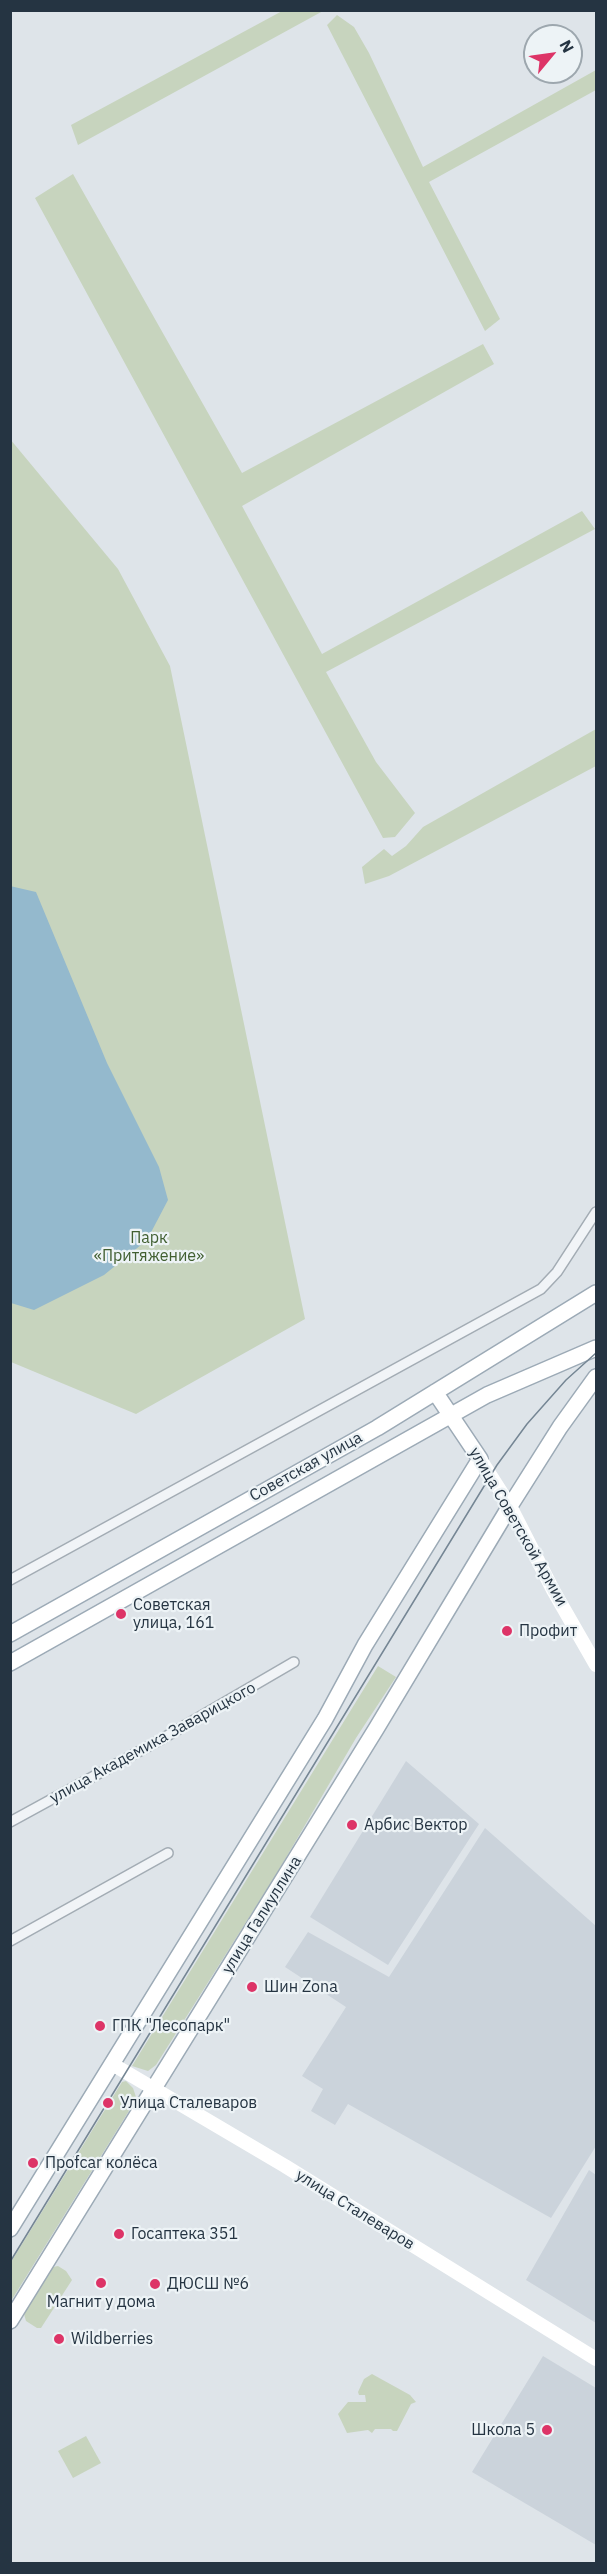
<!DOCTYPE html>
<meta charset="utf-8">
<style>
body{margin:0}
#map{position:relative;width:607px;height:2574px;overflow:hidden;background:#dee4e9;font-family:"IBM Plex Sans",sans-serif}
canvas{display:block}
.frame{position:absolute;inset:0;border:12px solid #253442;pointer-events:none}
.north{position:absolute;left:523px;top:24px;width:60px;height:60px;box-sizing:border-box;background:#edf3f6;border:2px solid #9da7ae;border-radius:50%;rotate:61deg;font-size:16px;font-weight:700;line-height:24px;text-align:center;color:#253442}
.north::after{content:'';display:block;margin:auto;width:21px;height:27px;background:#dd3467;clip-path:polygon(50% 0,100% 100%,50% 72%,0 100%)}
</style>
<div id="map">
<canvas width="607" height="2574"></canvas>
<div class="frame"></div>
<div class="north">N</div>
</div>
<script>
const g = document.querySelector('canvas').getContext('2d');
g.lineJoin = 'round';
function fillPath(path, color) { g.fillStyle = color; g.fill(path, 'evenodd'); }
const poly = rows => new Path2D(rows.map(r => 'M' + r).join(''));
function trace(path, color, width, dash) { g.strokeStyle = color; g.lineWidth = width; g.lineCap = dash ? 'butt' : 'round'; g.setLineDash(dash || []); g.stroke(path); }
function label(font, color, halo, rows, align = 'center') {
  g.font = font + ' "IBM Plex Sans",sans-serif'; g.lineWidth = 4.5; g.setLineDash([]); g.textBaseline = 'middle'; g.strokeStyle = halo; g.fillStyle = color; for (const [text, x, y, turn = 0] of rows) {
    g.save(); g.translate(x, y); g.rotate((+turn || 0) * Math.PI / 180); g.textAlign = isNaN(turn) ? turn : align; if (halo) g.strokeText(text, 0, 0); g.fillText(text, 0, 0); g.restore();
  }
}
fillPath(poly([
 [406,1761,479,1824,388,1965,310,1917],
 [485,1828,596,1926,596,2146,551,2218,348,2104,335,2125,311,2111,323,2089,302,2076,346,2007,285,1967,308,1932,389,1977],
 [589,2170,596,2175,596,2323,526,2280],
 [543,2356,596,2388,596,2545,472,2472]
]), '#cbd3db');
fillPath(poly([
 [284,10,323,11,78,145,71,125],
 [337,15,354,27,369,53,423,167,596,70,596,90,429,182,500,319,485,331,327,25],
 [73,174,242,473,483,344,494,364,242,506,322,654,582,511,595,529,326,672,376,762,415,813,395,837,383,838,35,198],
 [10,439,118,569,170,666,305,1319,136,1414,11,1362],
 [596,729,596,766,389,876,365,884,362,867,384,849,392,856,406,846,423,827],
 [378,1666,396,1677,356,1738,277,1873,156,2065,148,2071,132,2066],
 [126,2081,133,2088,136,2097,132,2106,11,2301,11,2262,122,2082],
 [58,2266,66,2271,72,2280,41,2328,37,2328,26,2321,24,2314,48,2274,53,2267],
 [372,2374,410,2395,416,2402,411,2404,397,2431,393,2431,391,2429,375,2429,372,2433,368,2430,347,2433,338,2414,348,2402,366,2402,365,2395,359,2395,358,2392,364,2379],
 [86,2436,101,2463,73,2478,58,2451]
]), '#c7d4be');
fillPath(poly([
 [10,886,36,892,107,1063,159,1167,168,1200,147,1240,104,1275,34,1310,11,1303]
]), '#94b9cd');
const street = poly([
 [10,1580,541,1289,557,1272,596,1212],
 [10,1822,160,1740,294,1662],
 [10,1941,168,1853]
]);
const primary = poly([
 [10,1634,377,1428,596,1293],
 [10,1663,487,1395,596,1348],
 [10,2229,325,1719,365,1645,480,1459,435,1392],
 [10,2321,376,1729,510,1506,560,1427,596,1377]
]);
trace(street, '#a3acb4', 12);
trace(primary, '#9caab6', 18);
trace(street, '#f1f4f7', 9);
trace(poly([
 [480,1459,510,1506,553,1590,596,1665],
 [112,2064,285,2166,596,2359]
]), '#fff', 14);
trace(primary, '#fff', 15);
trace(poly([
 [10,2262,497,1465,527,1424,566,1380,596,1353]
]), '#758694', 1.5);
for (const [x, y, r, color] of [
 [121,1614,6,"#dd3467"],
 [507,1631,6,"#dd3467"],
 [352,1825,6,"#dd3467"],
 [252,1987,6,"#dd3467"],
 [100,2026,6,"#dd3467"],
 [108,2103,6,"#dd3467"],
 [33,2163,6,"#dd3467"],
 [119,2234,6,"#dd3467"],
 [101,2283,6,"#dd3467"],
 [155,2284,6,"#dd3467"],
 [59,2339,6,"#dd3467"],
 [547,2430,6,"#dd3467"]
]) { const dot = new Path2D(); dot.arc(x, y, r, 0, 2 * Math.PI); g.fillStyle = color; g.fill(dot); trace(dot, '#edf3f6', 2); }
label('16px', '#415f31', '#edf3f6', [
 ["Парк",149,1238],
 ["«Притяжение»",149,1256]
]);
label('16px', '#253442', '#edf3f6', [
 ["Советская улица",306,1467,-29],
 ["улица Советской Армии",518,1527,60],
 ["улица Академика Заварицкого",153,1743,-29],
 ["улица Галиуллина",262,1915,-58],
 ["улица Сталеваров",355,2210,32]
]);
label('16px', '#253442', '#edf3f6', [
 ["Советская",133,1605],
 ["улица, 161",133,1623],
 ["Профит",519,1631],
 ["Арбис Вектор",364,1825],
 ["Шин Zona",264,1987],
 ["ГПК \"Лесопарк\"",112,2026],
 ["Улица Сталеваров",120,2103],
 ["Проfcar колёса",45,2163],
 ["Госаптека 351",131,2234],
 ["ДЮСШ №6",167,2284],
 ["Магнит у дома",101,2302,"center"],
 ["Wildberries",71,2339],
 ["Школа 5",535,2430,"right"]
], 'left');
</script>
